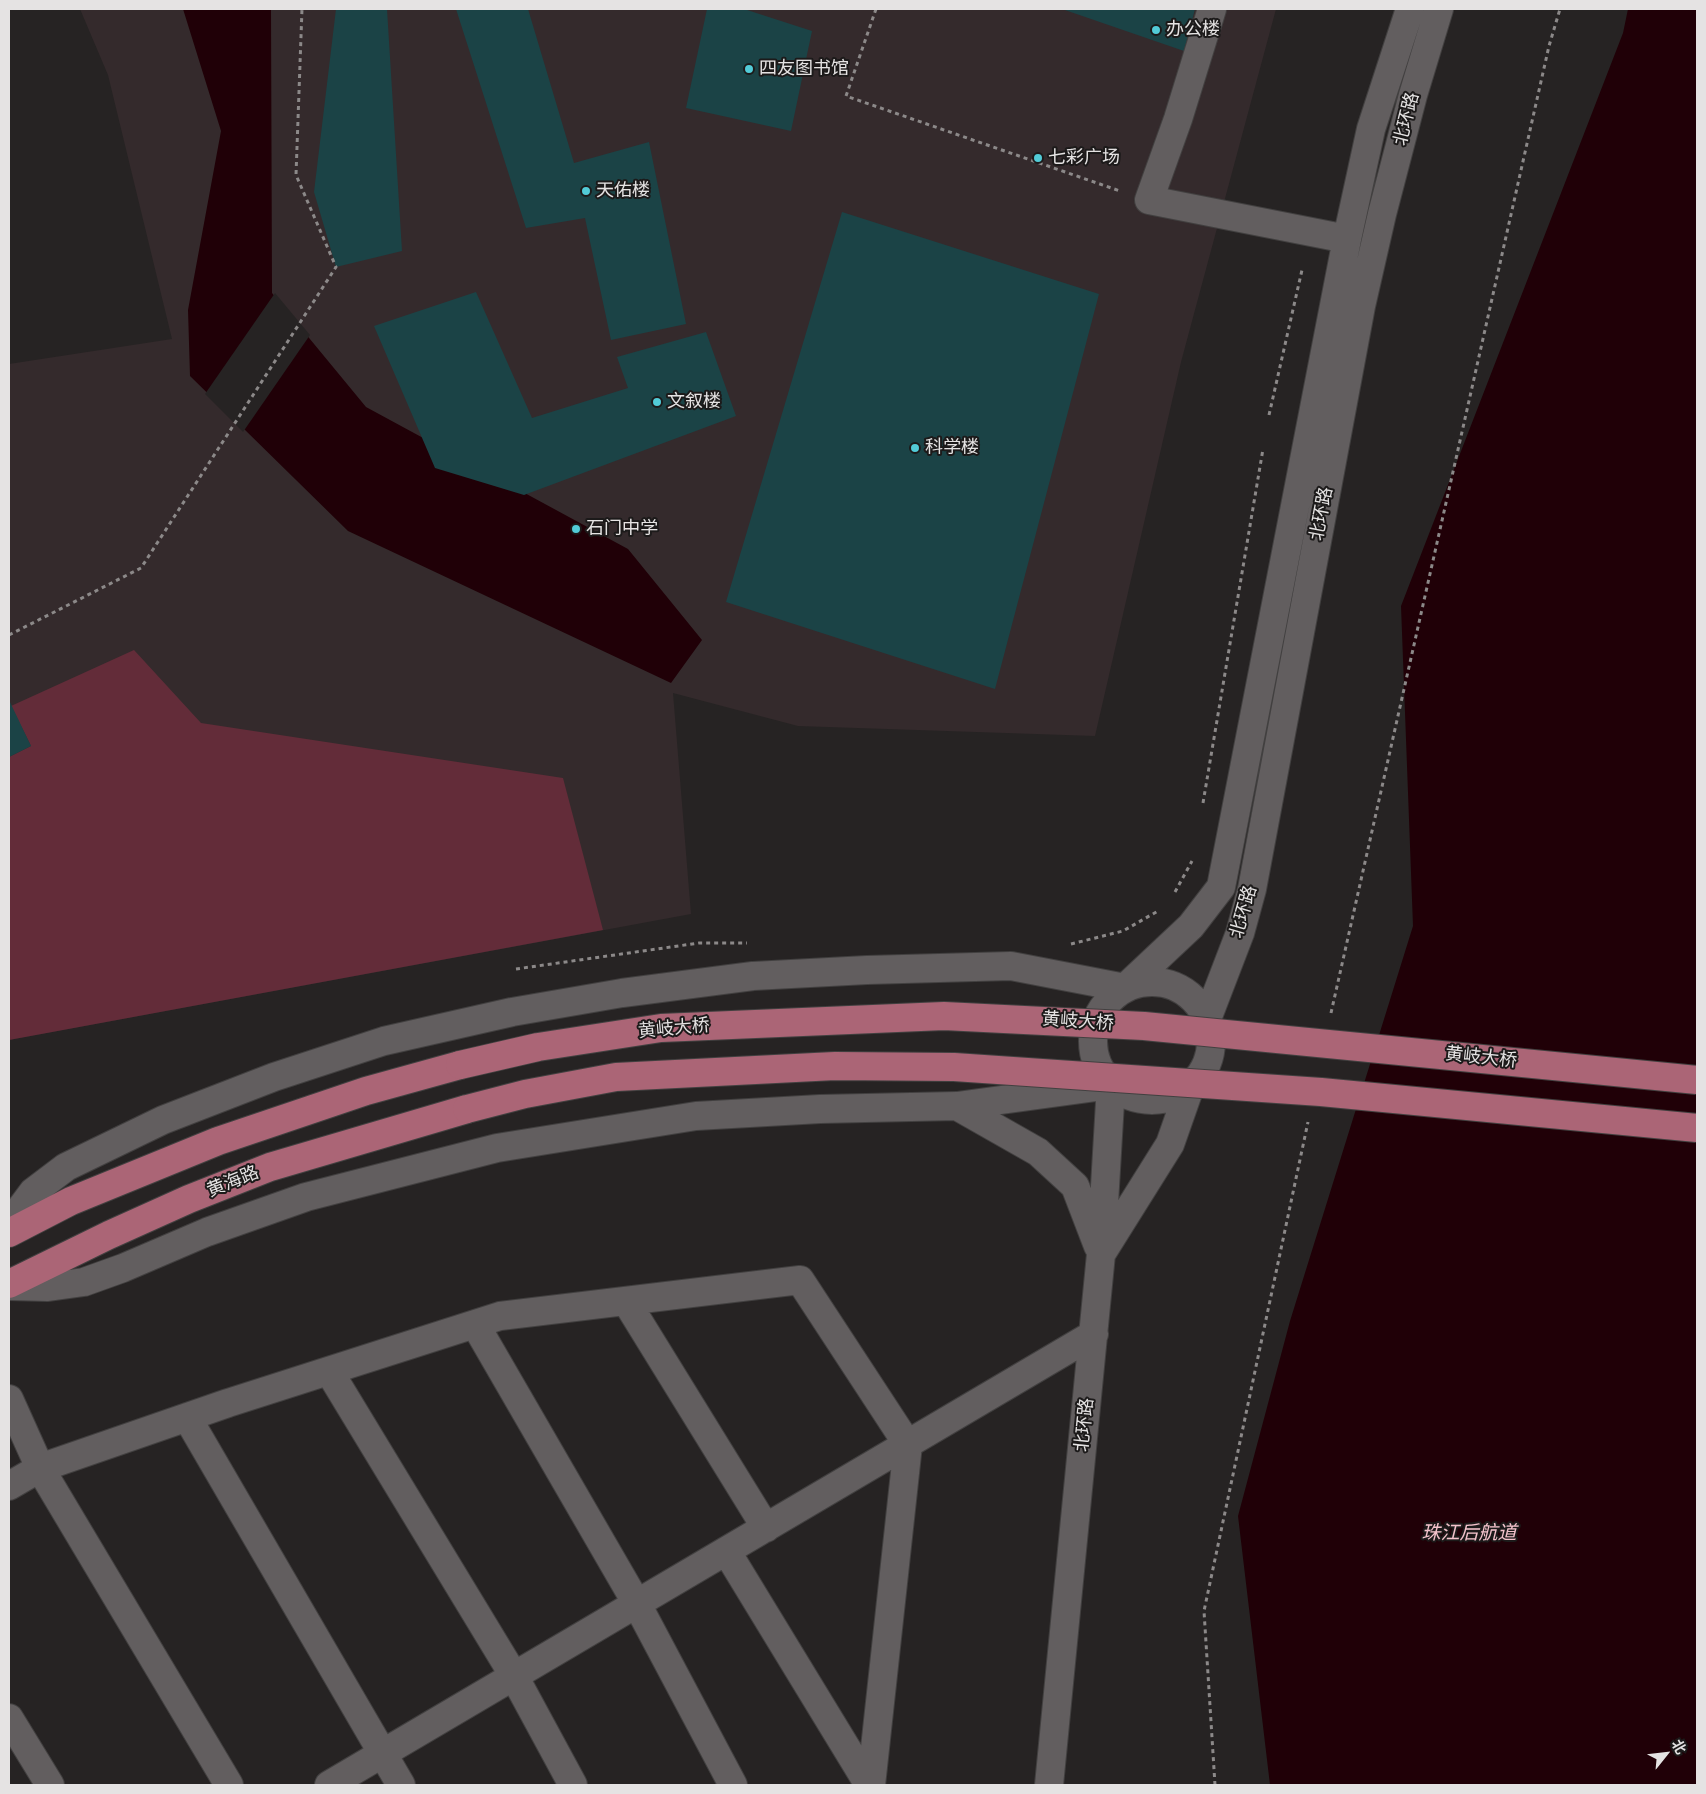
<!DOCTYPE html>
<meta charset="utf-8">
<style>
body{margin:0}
#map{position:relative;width:1706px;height:1794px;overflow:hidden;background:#262323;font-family:"Space Grotesk","Noto Sans SC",sans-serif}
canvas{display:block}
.frame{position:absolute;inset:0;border:10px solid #e5e3e3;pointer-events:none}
.north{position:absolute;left:1641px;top:1729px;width:50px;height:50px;-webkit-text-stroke:4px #1c1a1a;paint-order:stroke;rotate:61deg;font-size:14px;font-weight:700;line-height:20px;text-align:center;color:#e5e3e3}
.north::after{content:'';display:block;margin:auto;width:18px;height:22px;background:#e5e3e3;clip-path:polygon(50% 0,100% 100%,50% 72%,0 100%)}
</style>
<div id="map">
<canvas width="1706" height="1794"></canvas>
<div class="frame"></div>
<div class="north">北</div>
</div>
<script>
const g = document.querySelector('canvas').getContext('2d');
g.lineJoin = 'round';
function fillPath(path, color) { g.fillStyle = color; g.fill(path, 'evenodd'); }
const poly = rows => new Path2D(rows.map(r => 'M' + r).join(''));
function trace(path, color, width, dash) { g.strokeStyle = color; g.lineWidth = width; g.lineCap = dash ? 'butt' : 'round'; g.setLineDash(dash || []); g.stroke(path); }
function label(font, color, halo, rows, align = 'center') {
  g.font = font + ' "Space Grotesk","Noto Sans SC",sans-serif'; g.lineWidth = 4; g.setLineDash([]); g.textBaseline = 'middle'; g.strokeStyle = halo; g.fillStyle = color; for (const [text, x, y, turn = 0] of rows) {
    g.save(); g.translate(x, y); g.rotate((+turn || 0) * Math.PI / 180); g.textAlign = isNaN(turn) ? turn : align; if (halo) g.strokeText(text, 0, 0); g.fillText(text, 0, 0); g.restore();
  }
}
fillPath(poly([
 [80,9,1276,9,1181,362,1095,736,798,726,673,693,691,914,9,1040,9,364,172,339,108,75]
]), '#342a2c');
fillPath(poly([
 [134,650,201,723,563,778,603,930,9,1040,9,757,31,746,11,706]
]), '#632c39');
fillPath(poly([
 [183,9,271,9,272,293,366,407,628,549,702,640,671,683,348,531,190,376,188,310,221,131],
 [1628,9,1697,9,1697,1785,1270,1785,1238,1516,1290,1321,1413,926,1401,606,1623,33]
]), '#200007');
fillPath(poly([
 [275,293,310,335,243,432,205,394]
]), '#262323');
fillPath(poly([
 [336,9,387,9,402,251,336,267,314,192],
 [456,9,528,9,574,163,649,142,686,324,611,340,585,218,526,228],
 [707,9,744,9,812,31,791,131,686,108],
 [1062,9,1195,9,1184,51],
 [842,212,1099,294,995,689,726,602],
 [476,292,532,418,628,388,617,357,706,332,736,416,524,495,435,468,374,326],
 [9,700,31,746,9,757]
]), '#1b4346');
const minor = poly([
 [1212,9,1178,119,1149,200,1347,239],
 '1093 1041a59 59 0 1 1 118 0a59 59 0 1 1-118 0Z',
 [1125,988,1191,926,1221,887,1347,239,1371,129,1410,9],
 [1207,1019,1240,933,1252,889,1361,306,1382,214,1413,95,1439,9],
 [957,1106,1038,1152,1075,1186,1098,1246],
 [9,1224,33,1192,66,1167,163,1120,274,1077,384,1041,512,1012,622,993,753,976,867,970,1011,966,1125,988],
 [1103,1251,1170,1144,1190,1087],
 [9,1286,48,1287,84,1282,123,1268,207,1232,306,1197,497,1148,696,1116,820,1109,957,1106,1111,1085],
 [626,1301,766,1528],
 [475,1324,637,1604,733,1785],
 [329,1371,514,1676,573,1785],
 [9,1399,40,1468,229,1785],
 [187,1417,401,1785],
 [9,1486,40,1468,228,1403,500,1316,800,1280,908,1445,871,1785],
 [727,1552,869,1785],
 [9,1718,50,1785],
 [329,1785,1094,1334],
 [1049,1785,1101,1254,1111,1085]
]);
const major = poly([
 [9,1233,71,1201,218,1141,366,1091,460,1065],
 [9,1284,109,1235,189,1199,270,1167,467,1109]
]);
trace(minor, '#424040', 30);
trace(major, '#424040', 30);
trace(poly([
 [876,9,846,96,1120,191],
 [1269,415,1302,270],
 [9,635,141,568,336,267,296,175,302,9],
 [1203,803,1263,449],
 [1175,892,1192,861],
 [1071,944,1123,931,1158,911],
 [516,969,699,943,747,943],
 [1331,1013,1549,46,1560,9],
 [1215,1785,1204,1611,1308,1122]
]), '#8c8989', 3, [4, 4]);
trace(minor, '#625e5f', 28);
trace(major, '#ab6576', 28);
const majorBridge = poly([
 [460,1065,538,1047,661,1028,944,1016,1144,1026,1697,1080],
 [467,1109,525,1094,616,1077,835,1066,954,1067,1321,1092,1697,1128]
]);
trace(majorBridge, '#424040', 30, []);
trace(majorBridge, '#ab6576', 28);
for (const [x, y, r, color] of [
 [1156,30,5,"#52cbd7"],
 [749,69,5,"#52cbd7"],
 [1038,158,5,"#52cbd7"],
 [586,191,5,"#52cbd7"],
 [657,402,5,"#52cbd7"],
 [915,448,5,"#52cbd7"],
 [576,529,5,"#52cbd7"]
]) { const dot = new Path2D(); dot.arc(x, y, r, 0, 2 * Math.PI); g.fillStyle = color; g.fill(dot); trace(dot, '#1c1a1a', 2); }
label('18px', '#e5e3e3', '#1c1a1a', [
 ["办公楼",1166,30],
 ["四友图书馆",759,69],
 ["七彩广场",1048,158],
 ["天佑楼",596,191],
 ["文叙楼",667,402],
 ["科学楼",925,448],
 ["石门中学",586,529]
], 'left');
label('18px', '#e5e3e3', '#1c1a1a', [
 ["北环路",1407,119,-76],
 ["北环路",1322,514,-79],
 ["北环路",1244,912,-74],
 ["黄岐大桥",1078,1022,4],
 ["黄岐大桥",674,1029,-5],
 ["黄岐大桥",1481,1058,6],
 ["黄海路",233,1182,-22],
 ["北环路",1085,1425,-84]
]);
label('italic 19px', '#f3c2cb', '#1c1a1a', [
 ["珠江后航道",1469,1534]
]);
</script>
